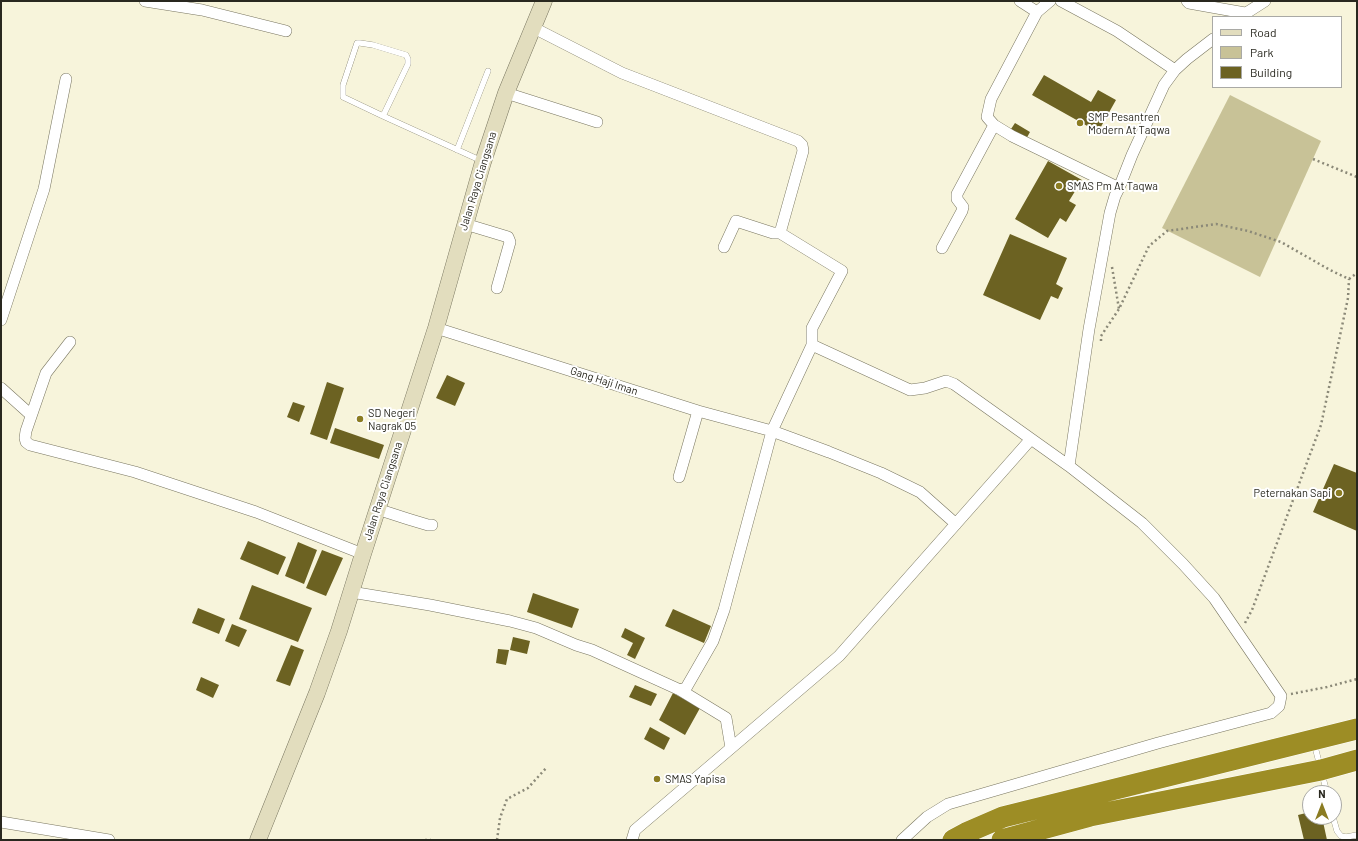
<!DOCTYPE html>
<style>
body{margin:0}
#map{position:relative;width:1358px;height:841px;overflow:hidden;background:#f7f4db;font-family:Barlow,sans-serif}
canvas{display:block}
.frame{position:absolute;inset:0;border:2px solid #29281f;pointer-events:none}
.legend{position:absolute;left:1212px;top:16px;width:130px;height:72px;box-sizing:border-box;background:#fff;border:1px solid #a9a9a5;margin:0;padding:5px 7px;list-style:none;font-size:12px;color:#29281f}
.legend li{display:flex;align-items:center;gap:8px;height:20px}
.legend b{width:20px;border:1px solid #a9a9a5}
.north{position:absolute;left:1302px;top:785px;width:40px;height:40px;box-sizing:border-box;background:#fff;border:1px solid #a9a9a5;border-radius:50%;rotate:0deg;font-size:11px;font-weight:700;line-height:16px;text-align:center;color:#29281f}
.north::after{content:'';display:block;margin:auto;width:14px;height:18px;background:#8b7c22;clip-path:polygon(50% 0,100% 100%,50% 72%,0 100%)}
</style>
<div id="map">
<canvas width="1358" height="841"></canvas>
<div class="frame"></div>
<ul class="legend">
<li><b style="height:5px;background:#e2ddbe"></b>Road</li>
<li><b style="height:11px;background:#c8c297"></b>Park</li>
<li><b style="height:11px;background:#6c6222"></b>Building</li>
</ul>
<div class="north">N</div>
</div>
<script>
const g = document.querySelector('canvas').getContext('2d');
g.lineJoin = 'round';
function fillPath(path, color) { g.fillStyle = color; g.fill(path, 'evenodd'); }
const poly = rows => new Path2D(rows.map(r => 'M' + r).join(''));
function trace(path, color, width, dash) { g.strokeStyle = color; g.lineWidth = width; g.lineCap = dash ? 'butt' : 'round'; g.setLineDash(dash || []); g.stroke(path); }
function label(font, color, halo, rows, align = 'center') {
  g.font = font + ' Barlow,sans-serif'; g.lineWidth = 4; g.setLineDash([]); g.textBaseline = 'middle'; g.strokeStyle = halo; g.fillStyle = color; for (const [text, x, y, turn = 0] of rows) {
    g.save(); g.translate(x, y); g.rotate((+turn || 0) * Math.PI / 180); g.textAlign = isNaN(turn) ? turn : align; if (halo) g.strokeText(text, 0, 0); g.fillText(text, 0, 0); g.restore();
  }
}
fillPath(poly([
 [1230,95,1321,141,1260,277,1162,228]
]), '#c8c297');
fillPath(poly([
 [1044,75,1091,102,1098,90,1116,100,1098,132,1032,95],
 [1015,123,1030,132,1025,141,1009,132],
 [1048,161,1082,180,1069,201,1076,205,1066,222,1060,218,1048,238,1015,219],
 [1010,234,1067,258,1056,284,1063,288,1058,299,1051,296,1040,320,983,295],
 [447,375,465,383,455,406,436,398],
 [327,382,344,388,327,440,310,434],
 [293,402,305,406,299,422,287,417],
 [335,428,384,445,379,459,330,443],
 [1334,464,1357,473,1357,531,1313,512],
 [248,541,286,557,278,575,240,559],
 [298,542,317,550,304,584,285,576],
 [322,550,343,558,326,596,306,588],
 [252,585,312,608,298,642,239,619],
 [533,593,579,609,572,628,527,612],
 [198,608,225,619,219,634,192,623],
 [673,609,711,626,704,643,665,626],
 [232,624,247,630,239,647,225,641],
 [625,628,645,638,635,659,627,655,633,643,621,637],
 [513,637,530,641,527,654,510,650],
 [291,645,304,650,290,686,276,681],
 [498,649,509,650,506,665,496,663],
 [201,677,219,685,213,698,196,690],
 [635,685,657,694,651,706,629,697],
 [673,693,700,708,685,735,659,720],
 [650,727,670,738,664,750,644,739],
 [1310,812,1310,817,1322,817,1327,840,1304,840,1298,815]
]), '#6c6222');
const lane = poly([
 [383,116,408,64,408,59,406,55,373,45,360,43,357,43,343,85,343,97,383,116,482,161],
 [457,150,488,71],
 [1314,743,1320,766],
 [1322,774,1327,793],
 [1333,817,1337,831,1341,836,1346,837,1357,835]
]);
const street = poly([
 [145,1,202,10,286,31],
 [1020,1,1037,12],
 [1061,1,1117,31,1175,70],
 [1187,1,1189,3,1245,13],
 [1240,17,1265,1],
 [532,27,622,73,798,141,802,145,803,151,780,233],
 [506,93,597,122],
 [1119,188,1132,155,1164,85,1175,70,1187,59,1213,39],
 [465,224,508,237,510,242,497,288],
 [942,248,962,211,963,207,957,199,957,194,994,125],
 [1,320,44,189,66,79],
 [436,328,698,411,772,431,829,452,881,473,920,492,956,524],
 [70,342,46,373,26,431,25,438,26,442,30,445,135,472,256,512,363,554],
 [812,345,910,390,925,388,946,381,954,384,1069,466],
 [1,388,31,415],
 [679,477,698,411],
 [377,509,408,519,428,525,432,525],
 [351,592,430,605,510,621,536,628,576,645,592,650,680,690,686,688,713,641,724,610,772,431,812,345,812,328,842,271,780,233,773,233,736,221,724,247],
 [680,690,726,718,731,748],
 [1,822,109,840],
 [632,840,635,830,839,656,1031,439],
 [902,840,927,817,948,804,1158,743,1271,713,1279,706,1281,696,1214,598,1183,564,1142,523,1069,466,1089,329,1110,213,1115,196,1119,188,1012,136,994,125,987,117,991,99,1037,12,1050,1]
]);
const secondary = poly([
 [258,840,317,693,339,631,363,554,436,328,483,162,506,93,544,1]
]);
const highway = poly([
 [953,840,966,833,1003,817,1357,729],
 [1002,840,1090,816,1321,770,1357,760]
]);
trace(lane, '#797660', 6);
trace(street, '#797660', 12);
trace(secondary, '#797660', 17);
trace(highway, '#fff', 22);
trace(poly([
 [1313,159,1357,177],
 [1112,267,1119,309],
 [1349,279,1357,273],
 [1101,341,1101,336,1119,309,1149,246,1167,231,1216,224,1248,231,1281,242,1330,270,1349,279],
 [1245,623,1252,610,1321,425,1348,298,1349,279],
 [1291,694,1327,687,1357,679],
 [425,840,431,840],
 [497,840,500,818,507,799,528,788,547,767]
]), '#8b8978', 2.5, [2, 3]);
trace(lane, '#fff', 5.5);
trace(street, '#fff', 11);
trace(secondary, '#e2ddbe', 16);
trace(highway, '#9d8d25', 21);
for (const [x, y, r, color] of [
 [1080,123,4,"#8b7c22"],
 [1059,186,4,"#8b7c22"],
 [360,419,4,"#8b7c22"],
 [1339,493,4,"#8b7c22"],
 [657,779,4,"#8b7c22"]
]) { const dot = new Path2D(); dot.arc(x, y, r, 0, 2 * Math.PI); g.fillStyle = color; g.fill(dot); trace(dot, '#fff', 1.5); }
label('11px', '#29281f', '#fff', [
 ["SMP Pesantren",1088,117],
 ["Modern At Taqwa",1088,130],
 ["SMAS Pm At Taqwa",1067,186],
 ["SD Negeri",368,413],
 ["Nagrak 05",368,426],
 ["Peternakan Sapi",1331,493,"right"],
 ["SMAS Yapisa",665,779]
], 'left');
label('11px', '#29281f', '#fff', [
 ["Jalan Raya Ciangsana",478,181,-73],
 ["Gang Haji Iman",604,381,18],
 ["Jalan Raya Ciangsana",383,491,-72]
]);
</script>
